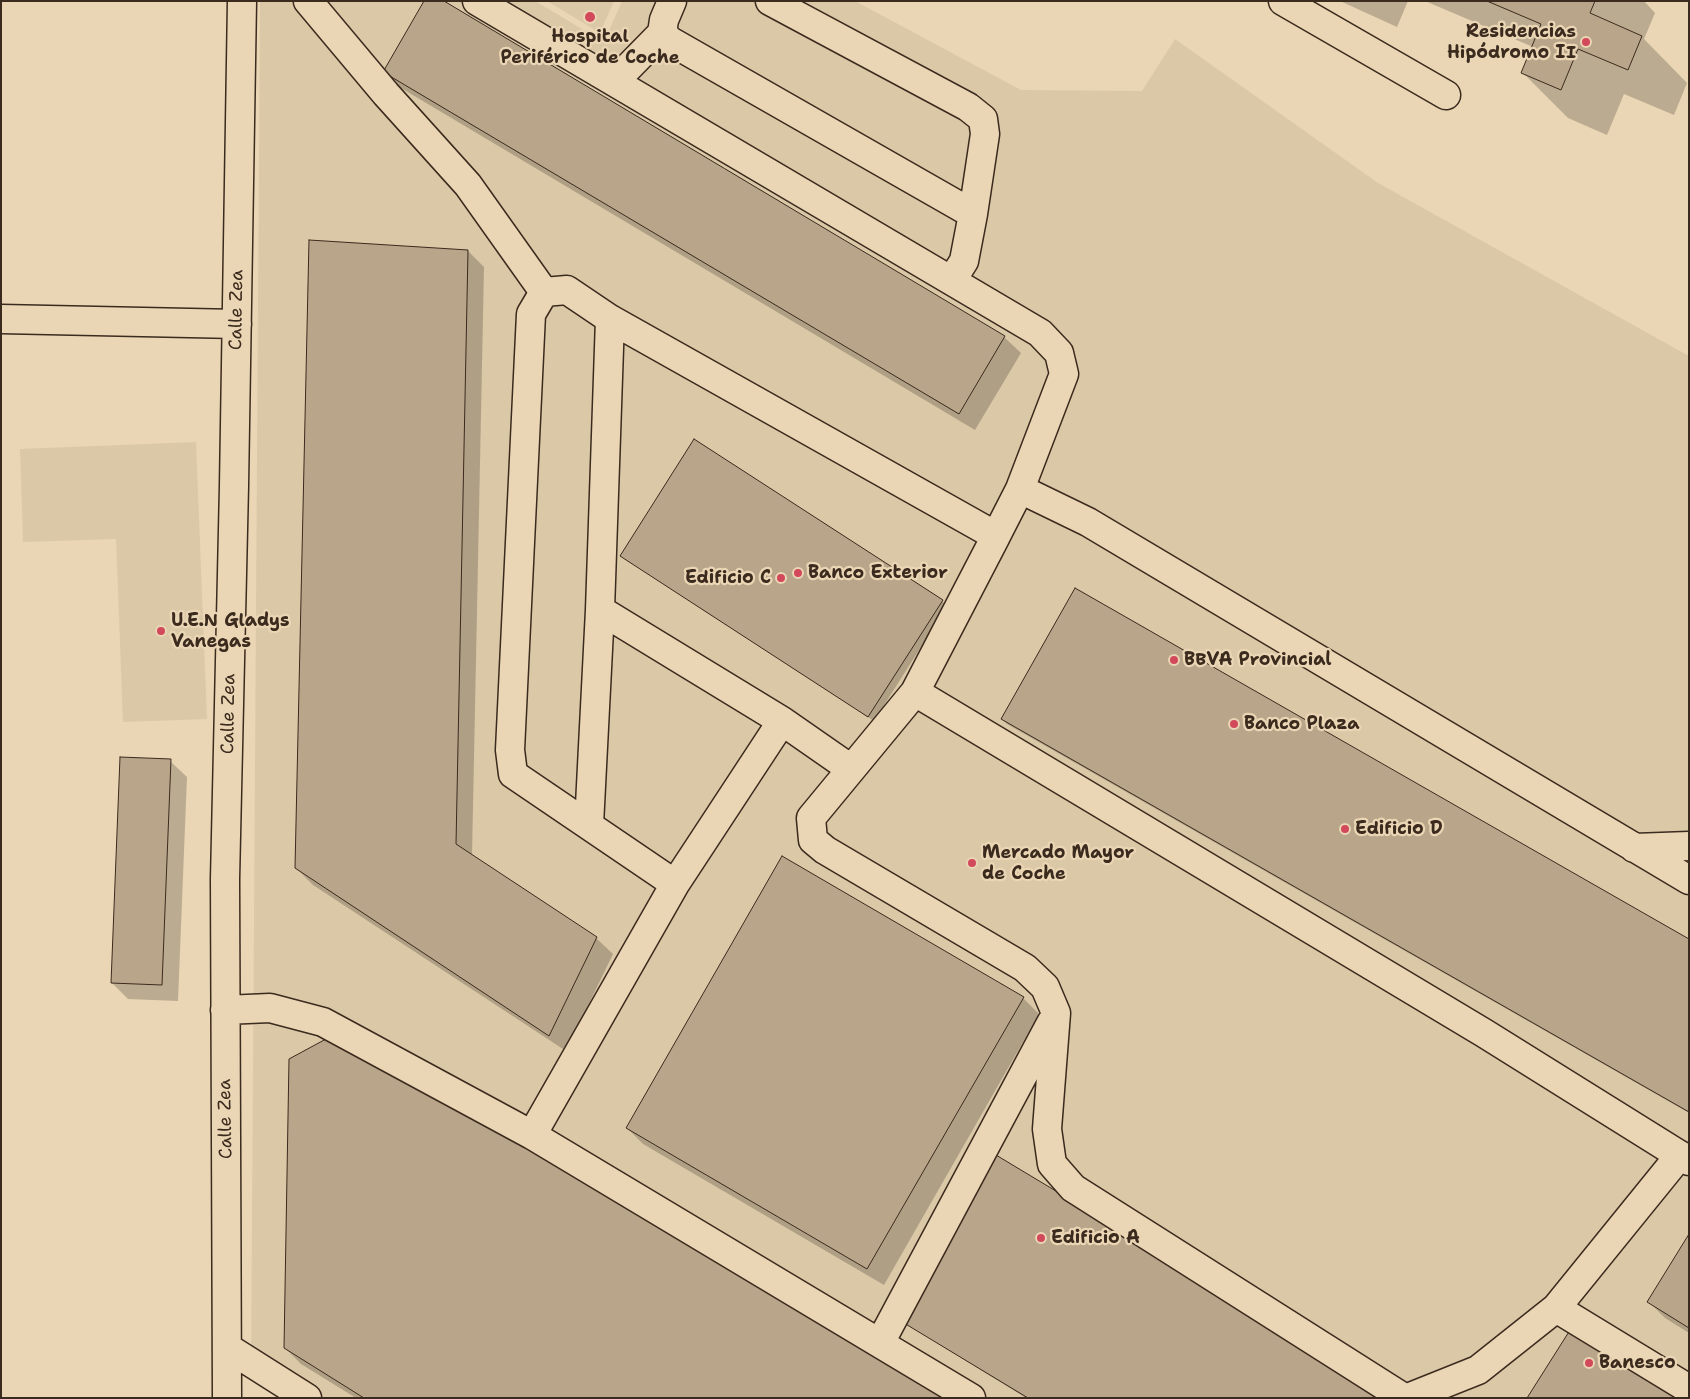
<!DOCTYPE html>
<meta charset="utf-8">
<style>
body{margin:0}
#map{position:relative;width:1690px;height:1399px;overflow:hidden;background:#ead6b4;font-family:"Shantell Sans",sans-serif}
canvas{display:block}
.frame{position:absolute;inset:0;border:2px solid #3b2a1e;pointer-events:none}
</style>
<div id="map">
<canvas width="1690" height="1399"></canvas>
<div class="frame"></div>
</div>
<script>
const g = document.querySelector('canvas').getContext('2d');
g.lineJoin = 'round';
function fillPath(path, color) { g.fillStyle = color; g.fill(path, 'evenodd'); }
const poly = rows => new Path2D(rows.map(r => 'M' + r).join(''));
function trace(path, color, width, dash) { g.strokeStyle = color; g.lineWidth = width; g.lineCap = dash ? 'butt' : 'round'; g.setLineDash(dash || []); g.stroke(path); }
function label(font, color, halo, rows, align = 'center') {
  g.font = font + ' "Shantell Sans",sans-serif'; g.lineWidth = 4.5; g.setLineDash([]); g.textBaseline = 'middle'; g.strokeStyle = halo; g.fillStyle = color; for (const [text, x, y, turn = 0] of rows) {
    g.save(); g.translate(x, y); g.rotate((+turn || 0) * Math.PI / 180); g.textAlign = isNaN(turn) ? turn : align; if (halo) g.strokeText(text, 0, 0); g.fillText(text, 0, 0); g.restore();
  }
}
fillPath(poly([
 [260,1,535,1,604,42,622,1,855,1,1021,90,1142,91,1175,39,1378,183,1689,356,1689,1398,283,1398,251,1370],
 [547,1,614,1,600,33],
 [196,442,207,719,123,722,116,539,23,542,20,449]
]), '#dbc8a7');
fillPath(poly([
 [1340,1,1408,1,1397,27],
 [1425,1,1644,1,1655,13,1644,39,1687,83,1674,115,1624,94,1607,135,1568,118,1522,72,1533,47],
 [385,71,1004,337,1021,353,975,430,401,88],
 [468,251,484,267,472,856,596,938,613,954,566,1051,313,885,296,868],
 [621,556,942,601,947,606,874,721],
 [1002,719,1689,940,1689,1113,1007,724],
 [170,761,187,777,178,1001,128,999,112,983],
 [1023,998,1039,1014,884,1285,643,1144,627,1128],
 [1689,1237,1689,1333,1665,1318,1649,1302],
 [900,1320,1398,1398,1026,1398],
 [285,1348,959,1398,356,1398,301,1364]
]), '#0003');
const building = poly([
 [424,1,444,1,1005,336,959,414,383,72,424,1],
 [1487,1,1595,1,1590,13,1642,36,1628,70,1578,49,1561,90,1521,73,1541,24,1487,1],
 [309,240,468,250,456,844,597,937,549,1036,295,868,309,240],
 [694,439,943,600,868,717,620,556,694,439],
 [1075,588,1689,939,1689,1112,1001,719,1075,588],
 [120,757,171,759,162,985,111,983,120,757],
 [782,856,1024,997,867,1269,626,1128,782,856],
 [326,1039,372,1054,962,1398,364,1398,284,1348,289,1059,326,1039],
 [996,1155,1400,1398,1028,1398,899,1320,996,1155],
 [1689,1234,1689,1328,1647,1302,1689,1234],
 [1572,1327,1689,1398,1527,1398,1572,1327]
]);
fillPath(building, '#b9a68a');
trace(building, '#3b2a1e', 1);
const minor = poly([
 [308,1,386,94,468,185,544,292,567,290,610,319,996,536,1020,489,1088,522,1689,880],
 [477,1,1040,333,1059,353,1064,374,1020,489],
 [672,1,664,20,662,33,670,41,973,214],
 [770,1,968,107,983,119,985,134,973,214,964,261,952,280],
 [1283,1,1446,95],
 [615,81,662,33],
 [544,292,531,314,510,750,513,774,675,884],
 [1,319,237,324],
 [996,536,915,692,811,818,813,840,825,850,1025,968,1045,987,1056,1013,1047,1129,1052,1164,1073,1188,1404,1398],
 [600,610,782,721,851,769],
 [915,692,1484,1033,1689,1161],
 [589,825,600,610,610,319],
 [1634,848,1689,846],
 [225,1010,270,1008,323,1022,532,1135,971,1398],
 [532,1135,675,884,782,721],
 [1556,1308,1689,1389],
 [880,1343,1051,1023],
 [228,1348,307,1398],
 [227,1398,225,879,234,486,242,1],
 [1408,1398,1478,1370,1556,1308,1680,1155]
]);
trace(minor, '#3b2a1e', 31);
trace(minor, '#ead6b4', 28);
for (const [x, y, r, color] of [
 [590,17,6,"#d1495b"],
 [1586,42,5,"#d1495b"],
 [798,573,5,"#d1495b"],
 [781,578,5,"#d1495b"],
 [161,631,5,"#d1495b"],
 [1174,660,5,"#d1495b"],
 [1234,724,5,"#d1495b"],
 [1345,829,5,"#d1495b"],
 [972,863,5,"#d1495b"],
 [1041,1238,5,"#d1495b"],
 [1589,1363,5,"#d1495b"]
]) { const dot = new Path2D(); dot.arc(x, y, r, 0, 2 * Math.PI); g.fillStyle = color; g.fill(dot); trace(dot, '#ead6b4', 2); }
label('bold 18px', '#3b2a1e', '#ead6b4', [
 ["Residencias",1576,32,"right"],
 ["Hipódromo II",1576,53,"right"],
 ["Hospital",590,37,"center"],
 ["Periférico de Coche",590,58,"center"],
 ["Banco Exterior",808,573],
 ["Edificio C",771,578,"right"],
 ["U.E.N Gladys",171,621],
 ["Vanegas",171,642],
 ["BBVA Provincial",1184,660],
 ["Banco Plaza",1244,724],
 ["Edificio D",1355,829],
 ["Mercado Mayor",982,853],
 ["de Coche",982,874],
 ["Edificio A",1051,1238],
 ["Banesco",1599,1363]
], 'left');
label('18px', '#3b2a1e', '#ead6b4', [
 ["Calle Zea",237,310,-89],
 ["Calle Zea",229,714,-89],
 ["Calle Zea",226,1119,-91]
]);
</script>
